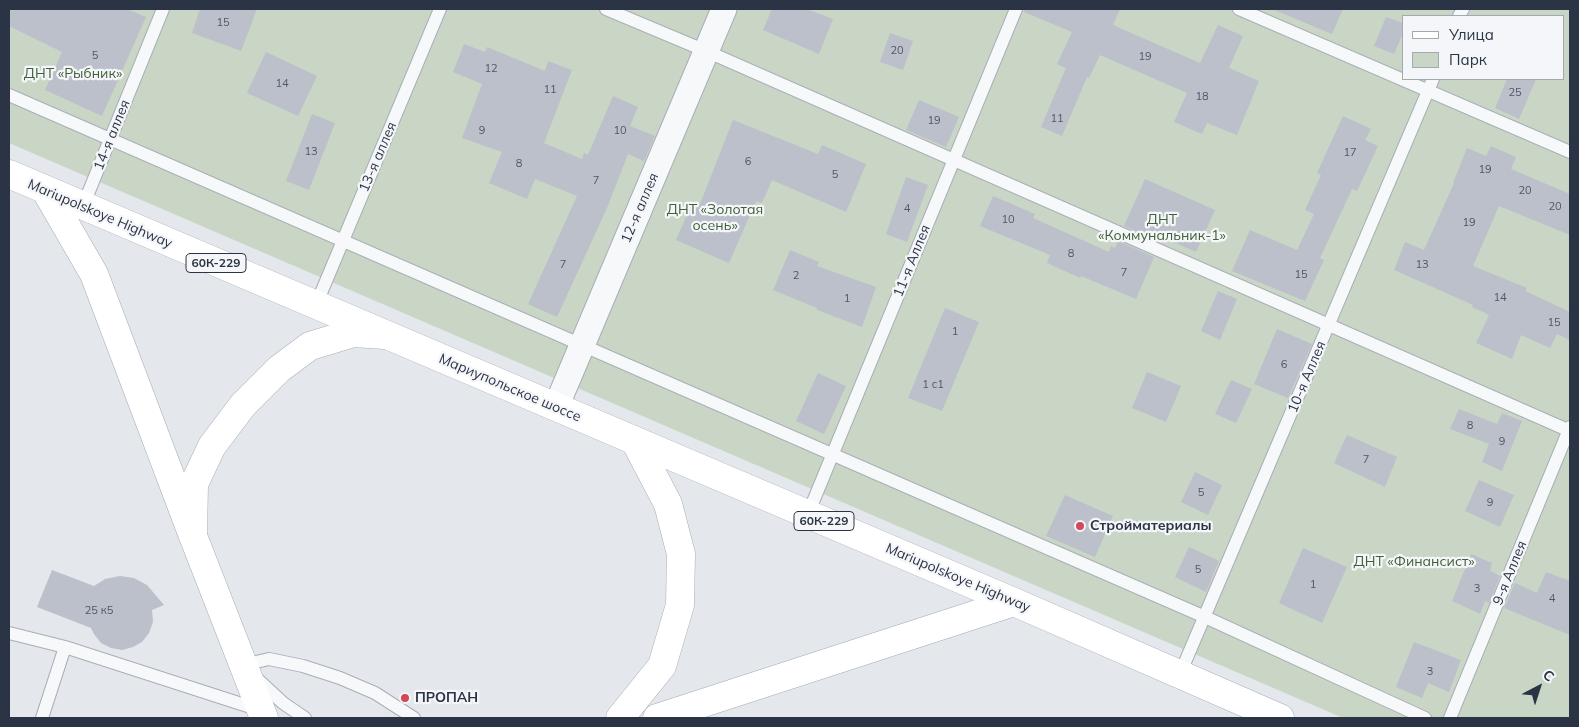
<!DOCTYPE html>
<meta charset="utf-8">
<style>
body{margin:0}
#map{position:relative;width:1579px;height:727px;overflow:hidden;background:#e4e7ec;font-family:Mulish,sans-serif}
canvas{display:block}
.frame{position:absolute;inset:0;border:10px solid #2b3445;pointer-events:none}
.legend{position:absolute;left:1402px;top:15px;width:162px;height:65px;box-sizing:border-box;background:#f4f6f9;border:1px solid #a4a8b1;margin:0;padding:6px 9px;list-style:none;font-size:15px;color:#2b3445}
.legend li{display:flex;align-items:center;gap:10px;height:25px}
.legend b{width:25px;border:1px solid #a4a8b1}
.north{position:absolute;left:1514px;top:662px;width:50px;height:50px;-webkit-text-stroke:4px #f4f6f9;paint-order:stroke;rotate:40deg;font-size:14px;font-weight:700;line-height:20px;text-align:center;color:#2b3445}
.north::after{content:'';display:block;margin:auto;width:18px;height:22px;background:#2b3445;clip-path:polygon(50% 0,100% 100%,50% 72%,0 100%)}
</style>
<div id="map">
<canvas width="1579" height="727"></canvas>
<div class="frame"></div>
<ul class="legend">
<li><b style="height:6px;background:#fff"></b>Улица</li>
<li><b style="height:14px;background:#c9d6c5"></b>Парк</li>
</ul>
<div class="north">С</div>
</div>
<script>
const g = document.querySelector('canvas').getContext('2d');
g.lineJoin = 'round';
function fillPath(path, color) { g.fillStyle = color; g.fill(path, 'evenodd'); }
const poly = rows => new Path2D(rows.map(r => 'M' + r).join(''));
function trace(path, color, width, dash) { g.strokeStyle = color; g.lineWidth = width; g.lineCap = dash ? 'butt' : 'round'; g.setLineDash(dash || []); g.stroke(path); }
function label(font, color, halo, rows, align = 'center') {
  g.font = font + ' Mulish,sans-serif'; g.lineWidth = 4.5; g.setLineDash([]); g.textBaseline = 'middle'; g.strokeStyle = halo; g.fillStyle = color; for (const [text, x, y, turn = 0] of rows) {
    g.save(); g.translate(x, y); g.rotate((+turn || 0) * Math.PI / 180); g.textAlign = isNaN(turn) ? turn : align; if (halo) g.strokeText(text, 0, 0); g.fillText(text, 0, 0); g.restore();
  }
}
fillPath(poly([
 [9,9,1570,9,1570,718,1343,718,9,143],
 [1403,16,1563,16,1563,79,1403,79]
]), '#c9d6c5');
fillPath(poly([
 [9,9,127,9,146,17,102,116,45,90,62,52,9,26],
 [200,9,257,9,241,51,192,33],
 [772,9,807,9,833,19,819,54,763,30],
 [1024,9,1120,9,1113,25,1200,63,1218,25,1243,36,1229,68,1259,81,1237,135,1207,123,1202,134,1174,122,1187,93,1100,55,1089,78,1087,77,1062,136,1041,127,1066,68,1057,64,1072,32,1024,12],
 [1272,9,1343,9,1332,34],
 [1386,17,1403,23,1403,33,1394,54,1374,46],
 [890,33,913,41,903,70,880,62],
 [464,44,485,52,487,47,545,71,548,61,572,70,544,143,582,159,584,153,588,155,613,96,638,107,630,126,655,136,644,161,628,154,607,208,557,317,528,304,577,196,535,179,527,199,489,183,502,152,462,138,482,84,453,72],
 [266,52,317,76,298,116,247,93],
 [1507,79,1536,79,1519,119,1495,108],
 [919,100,959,117,946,147,906,130],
 [312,114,335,123,309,190,286,181],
 [1343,116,1371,129,1365,140,1378,146,1357,191,1352,189,1320,258,1324,260,1305,301,1232,271,1250,230,1297,250,1314,214,1305,210,1321,175,1317,173],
 [733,120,818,154,822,145,866,164,846,212,772,180,762,203,756,201,729,263,676,240,693,201,700,204],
 [1491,146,1516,157,1511,169,1570,194,1570,235,1499,206,1473,266,1527,288,1525,291,1570,312,1570,340,1557,334,1550,348,1521,335,1512,359,1476,343,1489,315,1472,307,1473,305,1394,270,1405,242,1424,250,1454,183,1453,183,1467,148,1486,156],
 [906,177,928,185,907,242,886,234],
 [1145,179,1215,210,1196,252,1162,237,1160,242,1124,226],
 [993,196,1035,214,1033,218,1109,252,1111,246,1115,248,1118,241,1154,257,1136,299,1081,276,1080,278,1047,263,1050,255,980,226],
 [790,250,819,262,817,266,876,287,862,327,817,310,817,308,773,290],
 [1218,291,1237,299,1220,340,1201,331],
 [945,308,979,322,942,411,908,398],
 [1277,329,1312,344,1288,398,1254,384],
 [1147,372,1181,386,1166,422,1132,408],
 [818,373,846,386,824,434,796,421],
 [1231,380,1252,389,1236,423,1215,414],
 [1459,409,1497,424,1502,413,1522,421,1502,471,1482,462,1489,444,1450,429],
 [1347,435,1397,457,1385,487,1334,463],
 [1195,472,1222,485,1208,515,1181,502],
 [1479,480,1514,495,1500,527,1465,511],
 [1065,495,1113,516,1095,557,1046,536],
 [1189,547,1219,561,1206,592,1175,577],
 [1303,548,1347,567,1322,623,1279,603],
 [1471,554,1492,563,1490,571,1500,576,1489,603,1485,601,1480,614,1452,601],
 [52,570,94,586,105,579,120,576,134,578,147,585,164,605,152,610,153,622,149,633,142,642,133,647,122,650,111,648,101,643,94,634,91,628,37,607],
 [1546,572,1570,581,1570,635,1504,608,1515,583,1537,593],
 [1414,642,1461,660,1449,692,1428,683,1422,698,1396,687]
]), '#bbc0ca');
const service = poly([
 [606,9,706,51,1570,431],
 [1239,9,1570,152],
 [1459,16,1463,9],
 [9,95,1205,617,1425,718],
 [83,206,163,9],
 [316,305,440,9],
 [808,514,1016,9],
 [9,633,65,647],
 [243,665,269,659,303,666,340,678,375,693,414,718],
 [1180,674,1433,79],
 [255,677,283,703,305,718],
 [42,718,65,647,260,710],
 [1450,718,1570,427]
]);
const minor = poly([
 [556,407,724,9]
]);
const secondary = poly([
 [264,718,193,536,194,484,212,446,243,405,279,369,310,346,353,333,385,335],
 [620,718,662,666,680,605,681,554,668,504,635,441]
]);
const primary = poly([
 [9,174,1014,602,1280,718],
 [46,191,94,274,193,536],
 [657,718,1014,602]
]);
trace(service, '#a9aeb7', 14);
trace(minor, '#a9aeb7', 27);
trace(secondary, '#a9aeb7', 29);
trace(primary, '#a3abb8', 29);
trace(service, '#f7f8fa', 12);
trace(minor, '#f7f8fa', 25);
trace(secondary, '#fff', 28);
trace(primary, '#fff', 28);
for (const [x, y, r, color] of [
 [1080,526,5,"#d1495b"],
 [405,698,5,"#d1495b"]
]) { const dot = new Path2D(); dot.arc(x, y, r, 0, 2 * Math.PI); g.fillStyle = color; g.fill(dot); trace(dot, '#f4f6f9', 2); }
label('11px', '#4f5766', null, [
 ["15",223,23],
 ["20",897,51],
 ["5",95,56],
 ["19",1145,57],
 ["12",491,69],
 ["14",282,84],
 ["11",550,90],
 ["25",1515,93],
 ["18",1202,97],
 ["11",1057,119],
 ["19",934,121],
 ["9",482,131],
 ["10",620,131],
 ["13",311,152],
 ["17",1350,153],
 ["6",748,162],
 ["8",519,164],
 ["19",1485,170],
 ["5",835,175],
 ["7",596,181],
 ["20",1525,191],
 ["20",1555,207],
 ["4",907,209],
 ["10",1008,220],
 ["19",1469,223],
 ["8",1071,254],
 ["7",563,265],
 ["13",1422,265],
 ["7",1124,273],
 ["15",1301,275],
 ["2",796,276],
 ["14",1500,298],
 ["1",847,299],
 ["15",1554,323],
 ["1",955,332],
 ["6",1284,365],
 ["1 с1",933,385],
 ["8",1470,426],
 ["9",1502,442],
 ["7",1366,460],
 ["5",1201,493],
 ["9",1490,503],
 ["5",1198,570],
 ["1",1313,585],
 ["3",1477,589],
 ["4",1552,599],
 ["25 к5",99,611],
 ["3",1430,672]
]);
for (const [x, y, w] of [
 [216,263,60],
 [824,521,60]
]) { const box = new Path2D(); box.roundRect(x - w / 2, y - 9.5, w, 19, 4); g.fillStyle = '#f4f6f9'; g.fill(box); trace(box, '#2b3445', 1); }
label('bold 12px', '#2b3445', null, [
 ["60К-229",216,263],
 ["60К-229",824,521]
]);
label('14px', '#3f6138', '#f4f6f9', [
 ["ДНТ «Рыбник»",73,74],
 ["ДНТ «Золотая",715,210],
 ["осень»",715,226],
 ["ДНТ",1162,220],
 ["«Коммунальник-1»",1162,236],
 ["ДНТ «Финансист»",1414,562]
]);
label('14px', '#2b3445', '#f4f6f9', [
 ["14-я аллея",112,135,-68],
 ["13-я аллея",378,157,-67],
 ["12-я аллея",640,208,-67],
 ["Mariupolskoye Highway",100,214,23],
 ["11-я Аллея",912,261,-68],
 ["10-я Аллея",1307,377,-67],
 ["Мариупольское шоссе",510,388,23],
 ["9-я Аллея",1510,573,-68],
 ["Mariupolskoye Highway",958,578,23]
]);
label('bold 14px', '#2b3445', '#f4f6f9', [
 ["Стройматериалы",1090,526],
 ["ПРОПАН",415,698]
], 'left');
</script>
